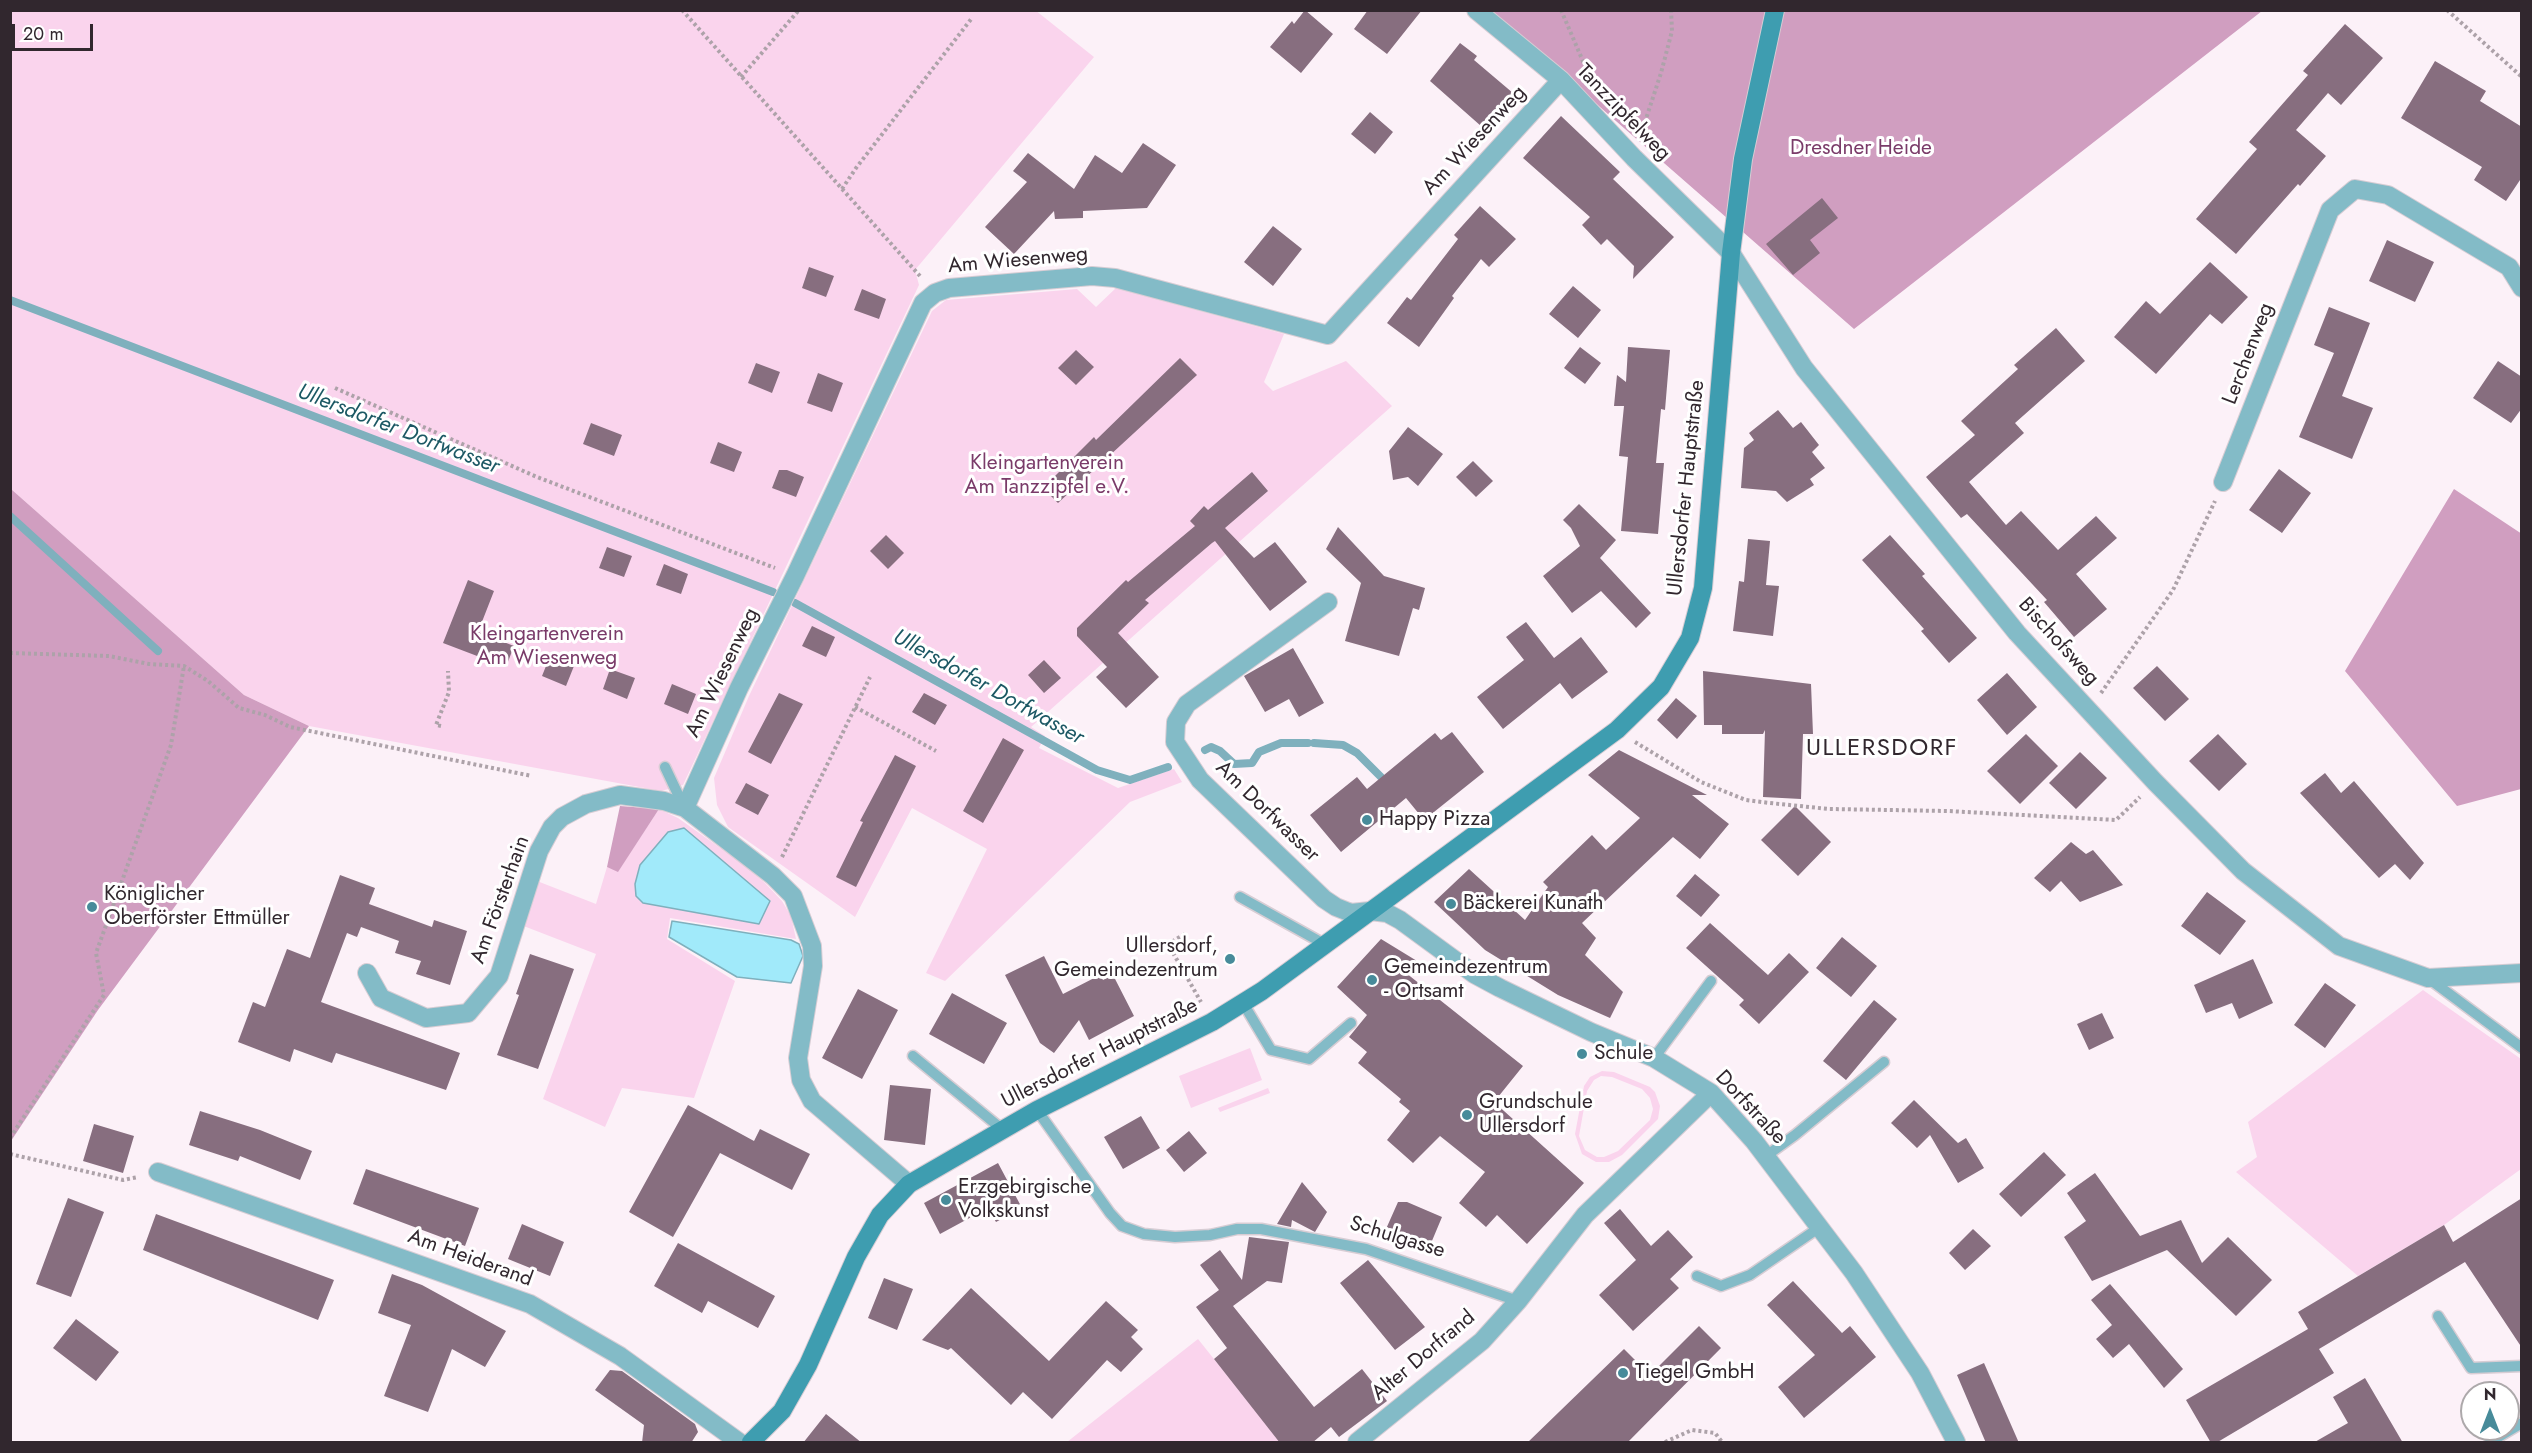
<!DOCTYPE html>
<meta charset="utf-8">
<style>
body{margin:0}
#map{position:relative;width:2532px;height:1453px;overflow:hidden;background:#fcf1f8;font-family:Jost,sans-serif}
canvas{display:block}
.frame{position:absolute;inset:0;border:12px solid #31272e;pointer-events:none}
.north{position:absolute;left:2460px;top:1381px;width:60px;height:60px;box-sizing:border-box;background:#fff;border:2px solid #ada9ab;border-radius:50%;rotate:0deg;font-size:16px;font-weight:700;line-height:24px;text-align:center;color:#31272e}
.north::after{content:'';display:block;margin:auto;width:21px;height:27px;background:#478b9a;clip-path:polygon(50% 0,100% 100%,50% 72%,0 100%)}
.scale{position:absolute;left:12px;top:24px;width:81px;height:27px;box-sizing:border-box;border:3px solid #31272e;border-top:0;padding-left:8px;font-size:18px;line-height:21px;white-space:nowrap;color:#31272e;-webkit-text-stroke:4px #fff;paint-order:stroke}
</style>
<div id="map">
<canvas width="2532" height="1453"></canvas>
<div class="frame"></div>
<div class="north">N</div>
<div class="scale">20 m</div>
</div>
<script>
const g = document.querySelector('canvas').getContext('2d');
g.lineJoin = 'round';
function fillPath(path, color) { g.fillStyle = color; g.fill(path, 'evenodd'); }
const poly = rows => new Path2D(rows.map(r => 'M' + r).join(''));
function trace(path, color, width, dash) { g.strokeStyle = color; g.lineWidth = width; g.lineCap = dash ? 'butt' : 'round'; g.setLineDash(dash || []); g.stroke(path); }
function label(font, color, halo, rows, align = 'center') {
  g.font = font + ' Jost,sans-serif'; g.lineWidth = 6; g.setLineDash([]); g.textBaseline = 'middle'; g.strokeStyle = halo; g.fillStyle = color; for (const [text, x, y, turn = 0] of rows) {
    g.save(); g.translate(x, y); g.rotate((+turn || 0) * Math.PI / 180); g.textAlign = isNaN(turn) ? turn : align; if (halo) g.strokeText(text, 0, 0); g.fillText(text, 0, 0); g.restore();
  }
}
fillPath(poly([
 [1035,10,1094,57,915,270,919,285,683,785,661,791,309,726,244,695,11,489,11,11],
 [1116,288,1284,334,1264,382,1273,391,1346,361,1392,406,1031,727,1045,736,1039,748,1118,788,1174,769,1182,782,1130,802,945,981,926,973,987,849,912,808,855,917,728,827,717,805,714,778,749,696,932,311,946,300,1077,289,1096,307],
 [659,809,678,818,743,864,766,884,782,901,791,916,796,939,670,918,667,939,735,981,694,1098,622,1088,605,1127,543,1099,596,954,521,925,537,881,596,904,607,867,618,871],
 [2423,990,2521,1059,2521,1169,2444,1225,2358,1276,2236,1172,2257,1157,2248,1122],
 [1250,1048,1262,1080,1191,1108,1179,1076],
 [1602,1071,1614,1072,1650,1087,1655,1092,1660,1106,1658,1119,1622,1155,1609,1162,1596,1162,1582,1154,1575,1134,1584,1086,1590,1077],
 [1601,1076,1612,1077,1642,1089,1650,1098,1653,1109,1650,1120,1618,1151,1604,1157,1597,1157,1585,1150,1579,1136,1587,1091,1594,1080],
 [1268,1088,1270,1093,1220,1112,1218,1108],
 [1198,1339,1280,1442,1067,1442]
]), '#fad4ed');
fillPath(poly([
 [1490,11,2262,11,1854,329],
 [11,489,244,695,309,726,98,1010,11,1141],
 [2454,489,2522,534,2521,789,2457,806,2345,671],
 [620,806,659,809,618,872,607,867]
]), '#d09ec0');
const water = poly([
 [684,828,770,901,759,924,643,903,636,896,635,884,640,865,668,832,684,828],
 [672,921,791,940,799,944,803,956,791,983,737,977,669,937,672,921]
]);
fillPath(water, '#a1eafa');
trace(water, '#7fb0bd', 1.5);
trace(poly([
 [10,300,773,592],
 [10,516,158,651],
 [795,603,1097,770,1130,780,1168,767],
 [1314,743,1343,745,1357,753,1381,777],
 [1205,750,1211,747,1220,751,1234,764,1252,763,1259,752,1281,743,1308,743]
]), '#7fb0bd', 8);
fillPath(poly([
 [1305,10,1333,34,1301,73,1270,47,1292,21,1294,24],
 [1368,10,1422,10,1387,54,1354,29],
 [2345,24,2383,58,2341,105,2328,93,2296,130,2326,156,2300,186,2298,184,2236,254,2196,219,2257,149,2249,142,2308,75,2303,71],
 [1460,43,1477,56,1474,60,1520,99,1490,134,1430,81],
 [2435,61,2486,91,2480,101,2522,127,2522,177,2506,201,2474,180,2482,167,2401,118],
 [1370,112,1393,132,1375,154,1351,134],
 [1561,116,1620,172,1613,179,1674,237,1633,279,1634,266,1607,239,1601,245,1582,225,1590,217,1523,158],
 [1143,143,1176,165,1147,208,1083,211,1083,218,1055,219,1054,211,1014,254,985,227,1027,182,1013,171,1028,153,1074,189,1095,155,1122,173],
 [1822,198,1838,218,1810,240,1820,253,1793,275,1766,244],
 [1480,206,1516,239,1489,267,1481,259,1452,296,1454,298,1419,347,1387,323,1407,297,1411,300,1458,239,1454,235],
 [1273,226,1302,249,1273,286,1244,262],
 [2387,240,2434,262,2415,302,2369,281],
 [2210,262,2248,297,2222,324,2210,314,2156,374,2114,337,2146,301,2160,314],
 [809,267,834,276,826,297,802,288],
 [1573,286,1601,310,1578,338,1549,314],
 [862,289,886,299,879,319,854,310],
 [2329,307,2370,323,2342,396,2373,408,2352,459,2299,437,2334,353,2314,345],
 [2056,328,2085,361,2015,423,2024,433,1969,482,2006,525,2021,511,2058,550,2096,516,2117,538,2076,574,2107,609,2074,637,2044,602,2047,600,1967,514,1961,518,1926,477,1975,435,1961,421,2018,369,2014,365],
 [1580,347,1601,363,1585,384,1564,368],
 [1628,347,1670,350,1665,410,1661,409,1656,463,1664,463,1658,534,1621,531,1628,457,1619,456,1624,406,1614,406,1617,375,1626,382],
 [1076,350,1094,367,1076,385,1058,368],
 [1180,358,1197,375,1058,503,1043,488,1094,437,1096,440],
 [2498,361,2522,377,2522,408,2511,423,2473,398],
 [756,363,780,372,772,393,748,383],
 [818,373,843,383,832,412,807,403],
 [1778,410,1793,428,1801,422,1819,445,1812,452,1825,468,1810,479,1814,485,1787,502,1776,491,1741,488,1744,448,1754,440,1749,433],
 [591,423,622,435,614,456,583,444],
 [1408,427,1443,454,1418,486,1408,477,1393,480,1389,451],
 [718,442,742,452,734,472,710,463],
 [1473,461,1493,481,1476,497,1456,477],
 [2279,469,2311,493,2282,533,2249,510],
 [779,470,787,470,804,477,796,497,772,488],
 [1252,472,1268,491,1225,528,1254,558,1275,542,1307,582,1270,611,1215,541,1212,543,1145,600,1149,603,1118,633,1159,677,1126,708,1096,677,1107,667,1077,636,1077,628,1126,580,1128,582,1195,526,1190,521,1204,506,1208,510],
 [1579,504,1616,540,1600,558,1651,613,1636,628,1601,591,1572,613,1543,576,1580,546,1571,528,1563,520],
 [1338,527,1384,576,1425,588,1419,610,1413,608,1399,656,1345,641,1361,583,1326,549],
 [886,535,904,553,888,569,870,551],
 [1890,535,1925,574,1922,576,1977,638,1949,663,1921,631,1924,629,1862,560],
 [1748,539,1770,541,1766,585,1779,586,1773,636,1733,631,1739,581,1744,582],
 [607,547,632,556,624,577,599,568],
 [664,564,688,574,681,594,656,585],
 [468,580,494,591,478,632,514,646,506,667,443,643],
 [1526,622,1554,658,1581,637,1608,672,1572,699,1560,683,1503,729,1477,697,1524,660,1506,637],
 [812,626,835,637,826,657,802,646],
 [1293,648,1324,703,1299,717,1289,699,1265,712,1244,676],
 [550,656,574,666,566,686,542,676],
 [1044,660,1061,678,1044,693,1028,675],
 [2157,666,2189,699,2165,721,2133,688],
 [610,669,635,678,627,699,603,689],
 [1703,671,1811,684,1813,734,1803,734,1801,799,1763,797,1765,730,1763,734,1722,734,1722,725,1704,725],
 [2007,673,2037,707,2007,735,1977,700],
 [672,684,696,694,688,714,664,704],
 [779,693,803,704,771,764,748,752],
 [924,693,947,705,935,725,912,712],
 [1676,698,1697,716,1677,739,1657,720],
 [1452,732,1484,772,1424,820,1406,798,1341,852,1310,815,1357,777,1367,789,1435,733,1441,740],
 [2026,734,2058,766,2020,804,1987,771],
 [2218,734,2247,764,2219,791,2189,761],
 [1003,738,1024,750,983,823,963,811],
 [1619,750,1707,795,1692,795,1729,824,1700,859,1673,837,1582,923,1596,938,1585,955,1623,992,1610,1018,1558,995,1485,950,1434,902,1469,869,1525,920,1548,887,1543,882,1592,835,1606,850,1640,818,1588,775],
 [2080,752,2107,778,2076,809,2049,783],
 [895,755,916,766,856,887,836,877,863,822,860,821],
 [2325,773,2341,793,2354,781,2424,863,2410,880,2395,864,2379,878,2300,793],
 [746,783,769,795,758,815,735,803],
 [1795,806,1831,842,1798,876,1761,840],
 [2071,842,2086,854,2093,850,2123,885,2080,902,2061,881,2050,892,2034,878],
 [1695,874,1720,895,1701,917,1676,896],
 [340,875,375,888,369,904,432,927,434,920,467,931,450,985,416,974,421,961,395,953,399,941,361,927,357,937,347,933,321,1002,460,1053,446,1090,336,1053,332,1063,294,1049,290,1062,238,1042,253,1002,265,1007,287,949,310,958],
 [2207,892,2246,921,2220,955,2181,926],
 [1710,923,1768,975,1789,953,1809,972,1759,1024,1739,1005,1744,1000,1686,948],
 [1842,937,1877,966,1851,997,1816,968],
 [1381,939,1417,961,1406,973,1523,1066,1494,1102,1584,1183,1527,1244,1497,1215,1486,1227,1459,1203,1485,1172,1440,1136,1413,1163,1387,1140,1410,1111,1399,1102,1401,1099,1358,1063,1367,1052,1349,1037,1367,1015,1337,987],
 [530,954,574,969,538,1069,497,1055,519,995,516,994],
 [1044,956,1063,994,1100,975,1103,980,1113,975,1134,1016,1089,1040,1079,1020,1054,1053,1040,1043,1005,975],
 [2253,959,2273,1003,2239,1019,2232,1003,2206,1013,2194,985],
 [2325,983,2356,1005,2325,1048,2294,1025],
 [858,989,898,1010,862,1079,822,1058],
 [952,993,1007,1023,984,1064,929,1034],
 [1874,1000,1897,1019,1846,1080,1823,1061],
 [2102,1013,2114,1038,2089,1050,2077,1024],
 [890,1085,931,1089,925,1145,884,1140],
 [1914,1100,1958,1143,1966,1138,1984,1168,1958,1183,1930,1135,1917,1148,1891,1123],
 [688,1105,754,1141,760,1129,810,1154,792,1190,720,1153,673,1237,629,1212],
 [200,1111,260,1130,312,1151,300,1180,240,1156,238,1161,189,1145],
 [1141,1116,1160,1148,1123,1169,1104,1137],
 [94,1124,134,1136,123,1173,83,1161],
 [1189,1131,1207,1153,1184,1172,1166,1150],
 [2044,1152,2066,1175,2021,1217,1999,1194],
 [998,1163,1022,1208,996,1222,988,1208,940,1234,924,1203],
 [366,1169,479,1208,465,1246,353,1204],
 [2095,1173,2140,1236,2181,1220,2202,1263,2228,1237,2272,1280,2236,1316,2167,1250,2092,1281,2064,1237,2086,1221,2067,1193],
 [1302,1182,1327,1212,1315,1232,1292,1220,1291,1227,1277,1224],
 [68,1198,104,1212,71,1297,36,1284],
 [2522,1198,2522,1348,2465,1262,2319,1349,2334,1373,2216,1443,2211,1443,2186,1400,2308,1329,2298,1312,2444,1225,2453,1242],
 [1398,1202,1407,1202,1442,1217,1429,1248,1386,1229],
 [1620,1209,1651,1246,1668,1230,1693,1257,1670,1279,1679,1288,1633,1331,1599,1295,1636,1260,1604,1223],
 [156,1214,334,1280,318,1320,143,1250],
 [522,1224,564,1242,550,1276,508,1259],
 [1973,1229,1991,1246,1965,1270,1949,1253],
 [1249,1237,1289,1242,1282,1283,1267,1281,1233,1306,1314,1407,1362,1369,1387,1401,1339,1437,1331,1427,1312,1443,1280,1443,1214,1359,1227,1348,1196,1307,1219,1290,1200,1265,1220,1250,1242,1280],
 [678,1243,775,1296,758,1328,708,1301,702,1313,654,1286],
 [1368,1260,1425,1327,1395,1350,1340,1283],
 [392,1274,422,1285,506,1331,485,1367,452,1349,428,1412,384,1396,411,1325,378,1313],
 [884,1278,913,1289,897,1330,868,1318],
 [1793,1281,1842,1333,1850,1326,1876,1357,1804,1418,1778,1387,1815,1355,1767,1305],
 [2110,1284,2183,1369,2164,1388,2129,1344,2113,1358,2096,1339,2112,1325,2091,1300],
 [971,1288,1049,1361,1106,1301,1138,1330,1131,1337,1143,1349,1121,1372,1107,1360,1052,1419,1023,1392,1011,1405,951,1348,948,1350,922,1340],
 [76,1319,119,1352,96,1381,53,1348],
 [1699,1326,1721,1348,1627,1443,1527,1443,1624,1349,1650,1375],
 [1984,1363,2019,1443,1986,1443,1957,1375],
 [610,1370,622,1371,695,1424,698,1432,691,1443,642,1443,644,1425,595,1390],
 [2365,1378,2403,1443,2313,1443,2348,1423,2333,1397],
 [826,1414,862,1443,803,1443]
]), '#876e7f');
const lane = poly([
 [665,767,684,807],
 [1240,897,1326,945],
 [2428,978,2522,1048],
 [1243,1003,1271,1050,1309,1059,1351,1023],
 [913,1056,1003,1130],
 [1654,1058,1711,981],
 [1037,1110,1110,1213,1122,1226,1144,1234,1175,1237,1210,1235,1237,1229,1261,1229,1366,1249,1518,1301],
 [1766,1156,1795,1135,1884,1062],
 [1697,1276,1721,1286,1750,1275,1820,1227],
 [2438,1316,2471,1368,2522,1366],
 [2490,1442,2522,1423]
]);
const street = poly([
 [1476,10,1561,80,1634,158,1731,253,1804,368,2017,633,2155,782,2243,871,2339,946,2428,978,2522,973],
 [2223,482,2330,210,2355,189,2388,195,2509,267,2522,288],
 [1328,602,1187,704,1176,722,1175,742,1200,780,1324,899,1336,907,1351,913,1370,911,1387,913,1400,920,1474,974,1500,988,1591,1032,1654,1058,1711,1093,1754,1141,1854,1273,1920,1373,1956,1442],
 [685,808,739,688,795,576,923,303,935,293,949,288,1092,276,1115,278,1328,335,1561,80],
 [367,973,381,998,426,1018,468,1013,499,976,539,851,552,827,562,817,586,804,620,795,664,801,685,808,773,876,793,896,812,946,813,966,798,1058,801,1080,812,1101,909,1184],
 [158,1172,530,1304,620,1356,739,1442],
 [1357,1442,1482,1341,1518,1301,1585,1215,1711,1093]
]);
const secondary = poly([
 [751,1442,782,1411,808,1365,856,1257,880,1215,909,1184,1037,1110,1212,1022,1262,991,1617,730,1661,687,1690,638,1703,588,1731,253,1743,159,1775,10]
]);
trace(lane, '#d7cdd4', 13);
trace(street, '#d7cdd4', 20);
trace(secondary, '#d7cdd4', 20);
trace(poly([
 [682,10,920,276],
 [1561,10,1585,66,1585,73],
 [2447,10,2522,77],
 [741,77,799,10],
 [1641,134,1661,73,1672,31,1671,10],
 [842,189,856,168,972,18],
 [335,388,537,477,775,568],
 [10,653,109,656,149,664,184,666,208,681,239,708,265,715,290,727,532,776],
 [2101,693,2173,590,2215,501],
 [855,707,936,751],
 [441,726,436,725,449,692,448,671],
 [1635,742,1701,782,1746,800,1770,803,1829,809,1948,811,2116,820,2140,797],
 [782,857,870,677],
 [1185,934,1168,944,1201,1002],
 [10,1138,104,995,96,953,171,745,184,666],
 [10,1154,123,1180,138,1177],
 [1665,1442,1692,1430,1715,1433,1722,1442]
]), '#ada2a9', 4, [3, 3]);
trace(lane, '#83bbc7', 10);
trace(street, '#83bbc7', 18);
trace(secondary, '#3e9db0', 18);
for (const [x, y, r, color] of [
 [1367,820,6,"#478b9a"],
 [1451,904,6,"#478b9a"],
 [92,907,6,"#478b9a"],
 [1230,959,6,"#478b9a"],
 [1372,980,6,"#478b9a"],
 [1582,1054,6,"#478b9a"],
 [1467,1115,6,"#478b9a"],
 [946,1200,6,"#478b9a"],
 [1623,1373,6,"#478b9a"]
]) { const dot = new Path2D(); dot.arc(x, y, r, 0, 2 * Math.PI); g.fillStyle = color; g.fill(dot); trace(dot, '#fff', 2); }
label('21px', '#31272e', '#fff', [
 ["Tanzzipfelweg",1623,113,46],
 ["Am Wiesenweg",1475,141,-47],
 ["Am Wiesenweg",1018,261,-5],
 ["Lerchenweg",2249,354,-69],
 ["Ullersdorfer Hauptstraße",1687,488,-84],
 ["Bischofsweg",2058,642,48],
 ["Am Wiesenweg",723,673,-64],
 ["Am Dorfwasser",1267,812,44],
 ["Am Försterhain",501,900,-70],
 ["Ullersdorfer Hauptstraße",1100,1054,-27],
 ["Dorfstraße",1750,1108,47],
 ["Schulgasse",1397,1238,17],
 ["Am Heiderand",470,1259,20],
 ["Alter Dorfrand",1424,1356,-40]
]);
label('21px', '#7a3b69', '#fff', [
 ["Dresdner Heide",1861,149],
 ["Kleingartenverein",1047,464],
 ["Am Tanzzipfel e.V.",1047,488],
 ["Kleingartenverein",547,635],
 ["Am Wiesenweg",547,659]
]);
label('21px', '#31272e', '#fff', [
 ["Happy Pizza",1379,820],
 ["Königlicher",104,895],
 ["Oberförster Ettmüller",104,919],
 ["Bäckerei Kunath",1463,904],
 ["Ullersdorf,",1218,947,"right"],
 ["Gemeindezentrum",1218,971,"right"],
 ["Gemeindezentrum",1384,968],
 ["- Ortsamt",1384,992],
 ["Schule",1594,1054],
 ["Grundschule",1479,1103],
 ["Ullersdorf",1479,1127],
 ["Erzgebirgische",958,1188],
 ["Volkskunst",958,1212],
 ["Tiegel GmbH",1635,1373]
], 'left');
label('italic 22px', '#1c5864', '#fff', [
 ["Ullersdorfer Dorfwasser",398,430,21],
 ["Ullersdorfer Dorfwasser",988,688,29]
]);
g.letterSpacing = '1.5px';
label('24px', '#31272e', '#fff', [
 ["ULLERSDORF",1882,749]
]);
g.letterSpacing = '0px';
</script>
